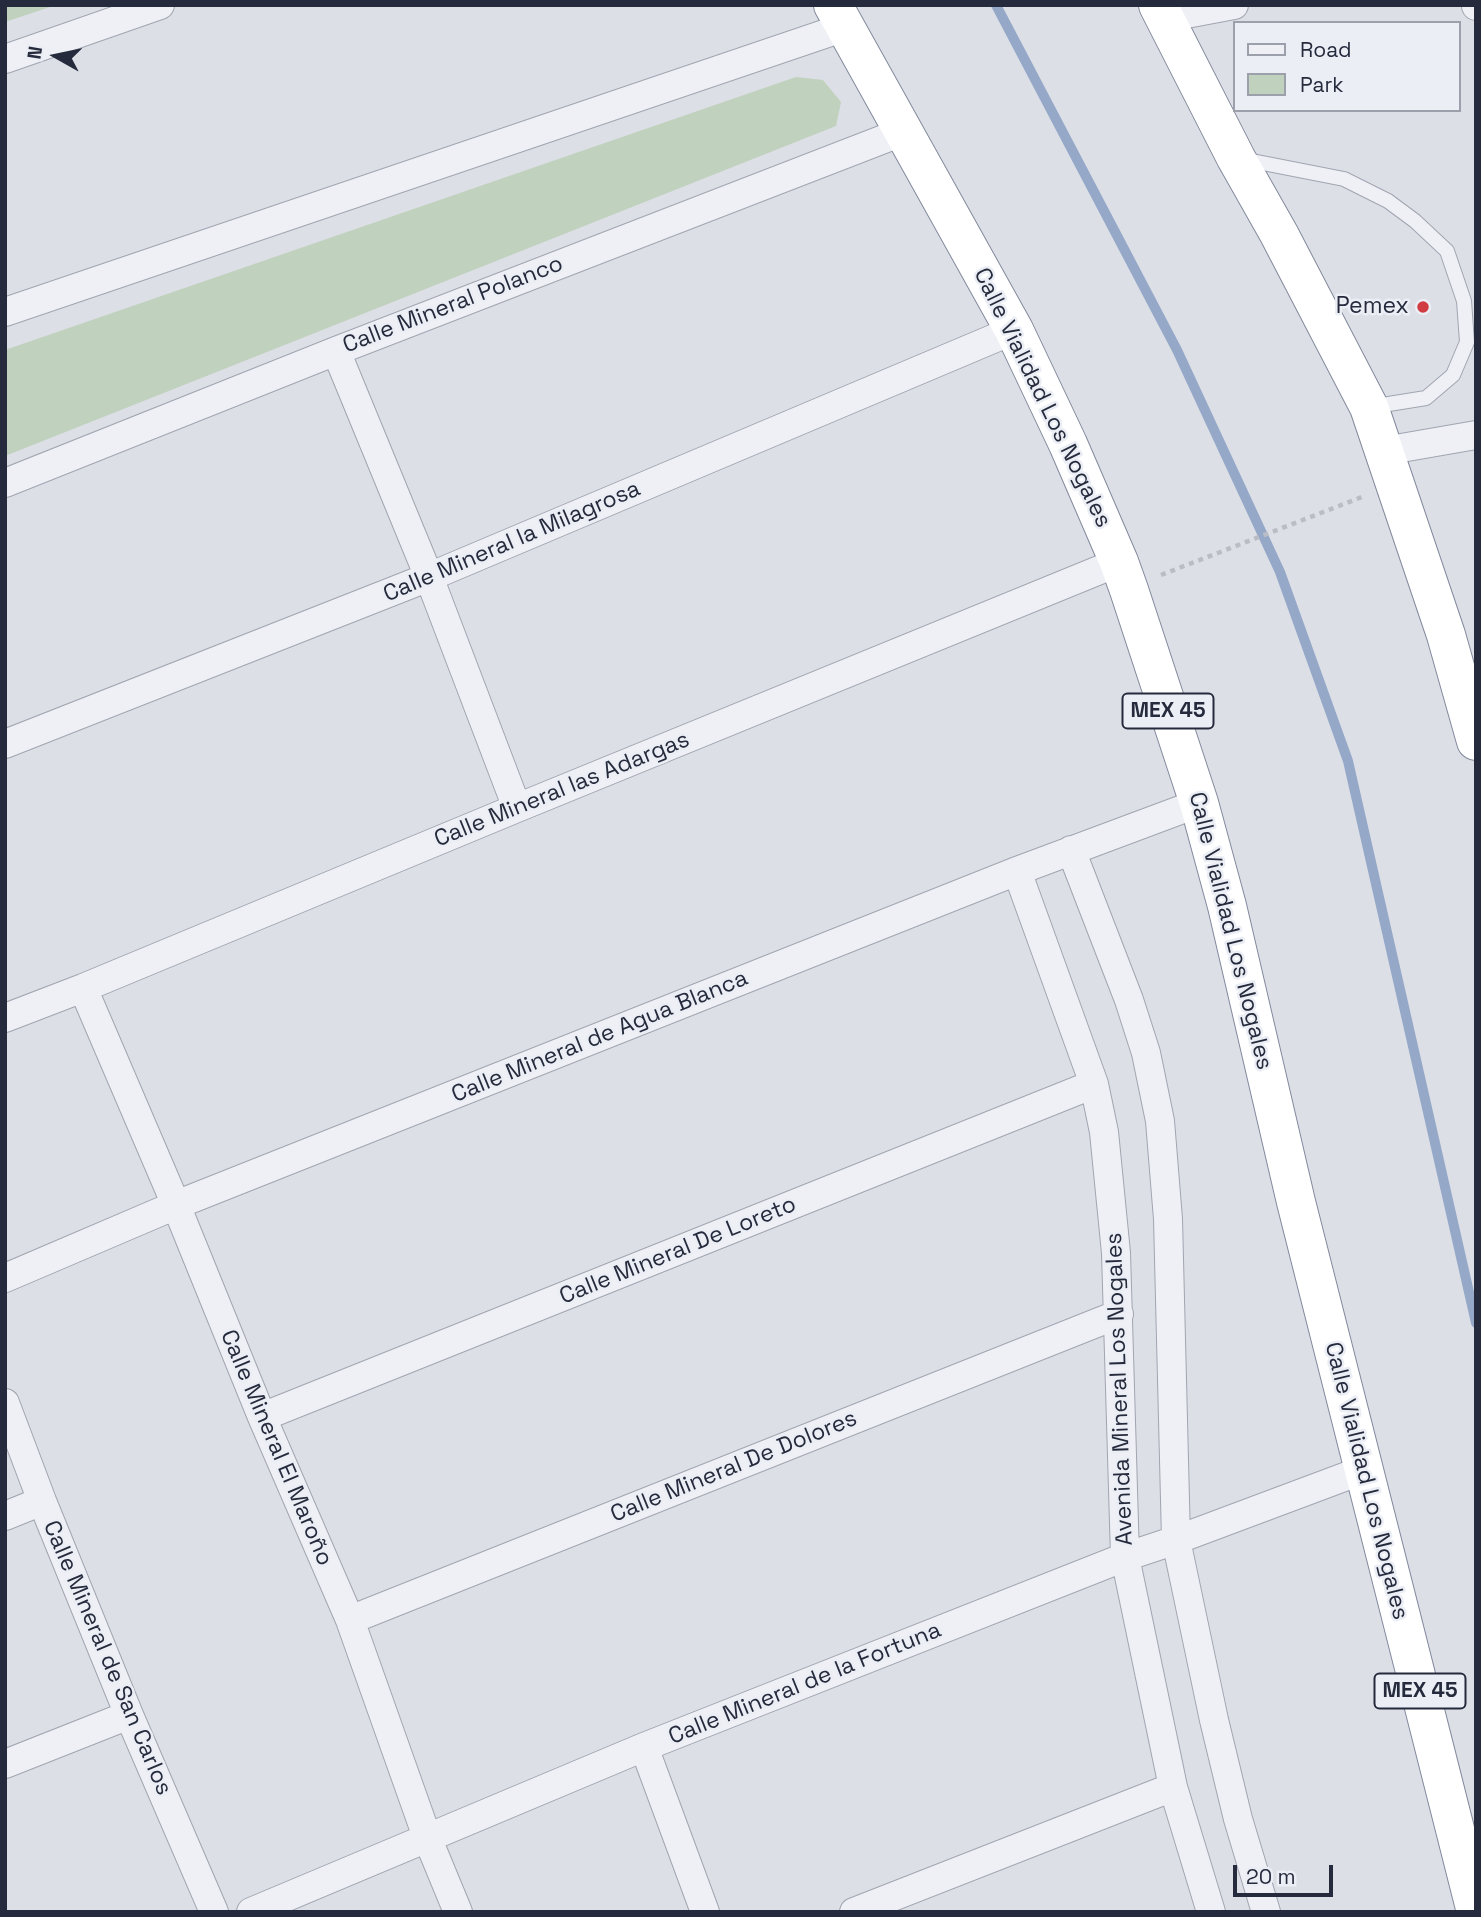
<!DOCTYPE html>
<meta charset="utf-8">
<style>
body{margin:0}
#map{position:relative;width:1481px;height:1917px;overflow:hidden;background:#dcdfe6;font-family:"Space Grotesk",sans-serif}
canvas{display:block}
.frame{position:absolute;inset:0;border:7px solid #252b3d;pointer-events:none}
.legend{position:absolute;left:1233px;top:21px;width:228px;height:91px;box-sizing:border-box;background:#ebeef4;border:2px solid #9ca0ab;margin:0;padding:9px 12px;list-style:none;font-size:21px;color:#252b3d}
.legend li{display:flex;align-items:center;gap:14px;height:35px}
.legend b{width:35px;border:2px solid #9ca0ab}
.north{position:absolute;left:21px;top:21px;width:70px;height:70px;-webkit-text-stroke:5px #ebeef4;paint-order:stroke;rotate:279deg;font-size:19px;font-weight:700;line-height:28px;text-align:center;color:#252b3d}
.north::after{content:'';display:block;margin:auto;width:24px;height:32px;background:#252b3d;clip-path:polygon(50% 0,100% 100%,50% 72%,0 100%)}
.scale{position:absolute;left:1233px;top:1865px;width:100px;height:32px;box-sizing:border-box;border:4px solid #252b3d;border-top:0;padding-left:9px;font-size:21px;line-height:24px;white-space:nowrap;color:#252b3d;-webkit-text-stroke:5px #ebeef4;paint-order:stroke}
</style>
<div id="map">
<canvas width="1481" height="1917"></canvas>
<div class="frame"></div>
<ul class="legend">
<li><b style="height:9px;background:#eef0f5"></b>Road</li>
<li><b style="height:19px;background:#c0d1bd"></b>Park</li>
</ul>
<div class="north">N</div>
<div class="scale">20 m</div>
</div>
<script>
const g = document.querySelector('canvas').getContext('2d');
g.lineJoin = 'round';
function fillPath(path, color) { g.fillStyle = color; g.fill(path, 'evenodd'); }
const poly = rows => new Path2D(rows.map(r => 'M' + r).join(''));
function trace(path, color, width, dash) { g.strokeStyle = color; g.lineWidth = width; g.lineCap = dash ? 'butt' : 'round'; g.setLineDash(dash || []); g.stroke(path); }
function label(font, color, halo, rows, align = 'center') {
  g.font = font + ' "Space Grotesk",sans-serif'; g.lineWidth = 5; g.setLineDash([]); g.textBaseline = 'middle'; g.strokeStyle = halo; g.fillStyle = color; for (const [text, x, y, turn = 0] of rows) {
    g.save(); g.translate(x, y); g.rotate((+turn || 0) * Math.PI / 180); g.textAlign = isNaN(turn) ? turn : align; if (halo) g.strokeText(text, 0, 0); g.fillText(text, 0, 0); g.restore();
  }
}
fillPath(poly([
 [5,5,56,5,5,22],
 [796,77,823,80,841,102,836,126,5,456,5,350]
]), '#c0d1bd');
trace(poly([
 [996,5,1177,350,1280,572,1348,761,1476,1323]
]), '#95a8c8', 10);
const service = poly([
 [1242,159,1344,179,1388,201,1415,221,1447,251,1464,301,1467,342,1453,375,1426,398,1370,407]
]);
const minor = poly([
 [1476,5,1476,6],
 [1165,18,1234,5],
 [5,59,160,5],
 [5,312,845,27],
 [336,351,429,577,517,808],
 [1384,451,1476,435],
 [5,483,336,351,902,132],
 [5,744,429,577,1014,330],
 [1071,850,1129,1000,1146,1053,1160,1121,1168,1219,1176,1540,1214,1720,1238,1819,1266,1912],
 [1017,871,1094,1084,1104,1132,1116,1253,1125,1557,1173,1787,1211,1912],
 [83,988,176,1205,262,1417,350,1620,427,1837,458,1912],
 [5,1018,83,988,517,808,1119,562],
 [5,1278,176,1205,1017,871,1199,803],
 [5,1403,42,1501,129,1715,214,1912],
 [262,1417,1094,1084],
 [5,1516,42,1501],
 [350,1620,1119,1314],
 [644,1747,705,1912],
 [5,1764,129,1715],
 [251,1912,644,1747,1125,1557,1176,1540,1363,1470],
 [854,1912,1173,1787]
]);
const trunk = poly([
 [833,5,1014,330,1068,444,1119,562,1129,590,1199,803,1227,906,1296,1202,1476,1912],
 [1158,5,1236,158,1279,234,1369,407,1446,635,1476,741]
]);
trace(service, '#a1a5b0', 16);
trace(minor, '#a1a5b0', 30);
trace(trunk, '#838a9d', 40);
trace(poly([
 [1161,575,1362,497]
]), '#babdc5', 4.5, [5, 5]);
trace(service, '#eef0f5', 14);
trace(minor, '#eef0f5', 28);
trace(trunk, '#fff', 38);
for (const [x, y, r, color] of [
 [1423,307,7,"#d13c42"]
]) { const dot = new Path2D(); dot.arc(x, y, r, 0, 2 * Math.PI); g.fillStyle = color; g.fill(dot); trace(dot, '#ebeef4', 2.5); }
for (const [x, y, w] of [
 [1168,711,91],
 [1420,1691,91]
]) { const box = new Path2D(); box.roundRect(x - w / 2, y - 17.5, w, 35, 5); g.fillStyle = '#ebeef4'; g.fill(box); trace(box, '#252b3d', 2); }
label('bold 21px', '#252b3d', null, [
 ["MEX 45",1168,711],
 ["MEX 45",1420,1691]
]);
label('23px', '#252b3d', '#ebeef4', [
 ["Calle Mineral Polanco",453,305,-21],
 ["Calle Vialidad Los Nogales",1042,398,64],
 ["Calle Mineral la Milagrosa",512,542,-23],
 ["Calle Mineral las Adargas",562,790,-22],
 ["Calle Vialidad Los Nogales",1230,931,76],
 ["Calle Mineral de Agua Blanca",600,1037,-22],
 ["Calle Mineral De Loreto",678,1251,-22],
 ["Avenida Mineral Los Nogales",1120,1389,-92],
 ["Calle Mineral El Maroño",276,1448,67],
 ["Calle Mineral De Dolores",734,1467,-22],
 ["Calle Vialidad Los Nogales",1366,1481,76],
 ["Calle Mineral de San Carlos",107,1658,67],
 ["Calle Mineral de la Fortuna",805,1684,-22]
]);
label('23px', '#252b3d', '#ebeef4', [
 ["Pemex",1409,307]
], 'right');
</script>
